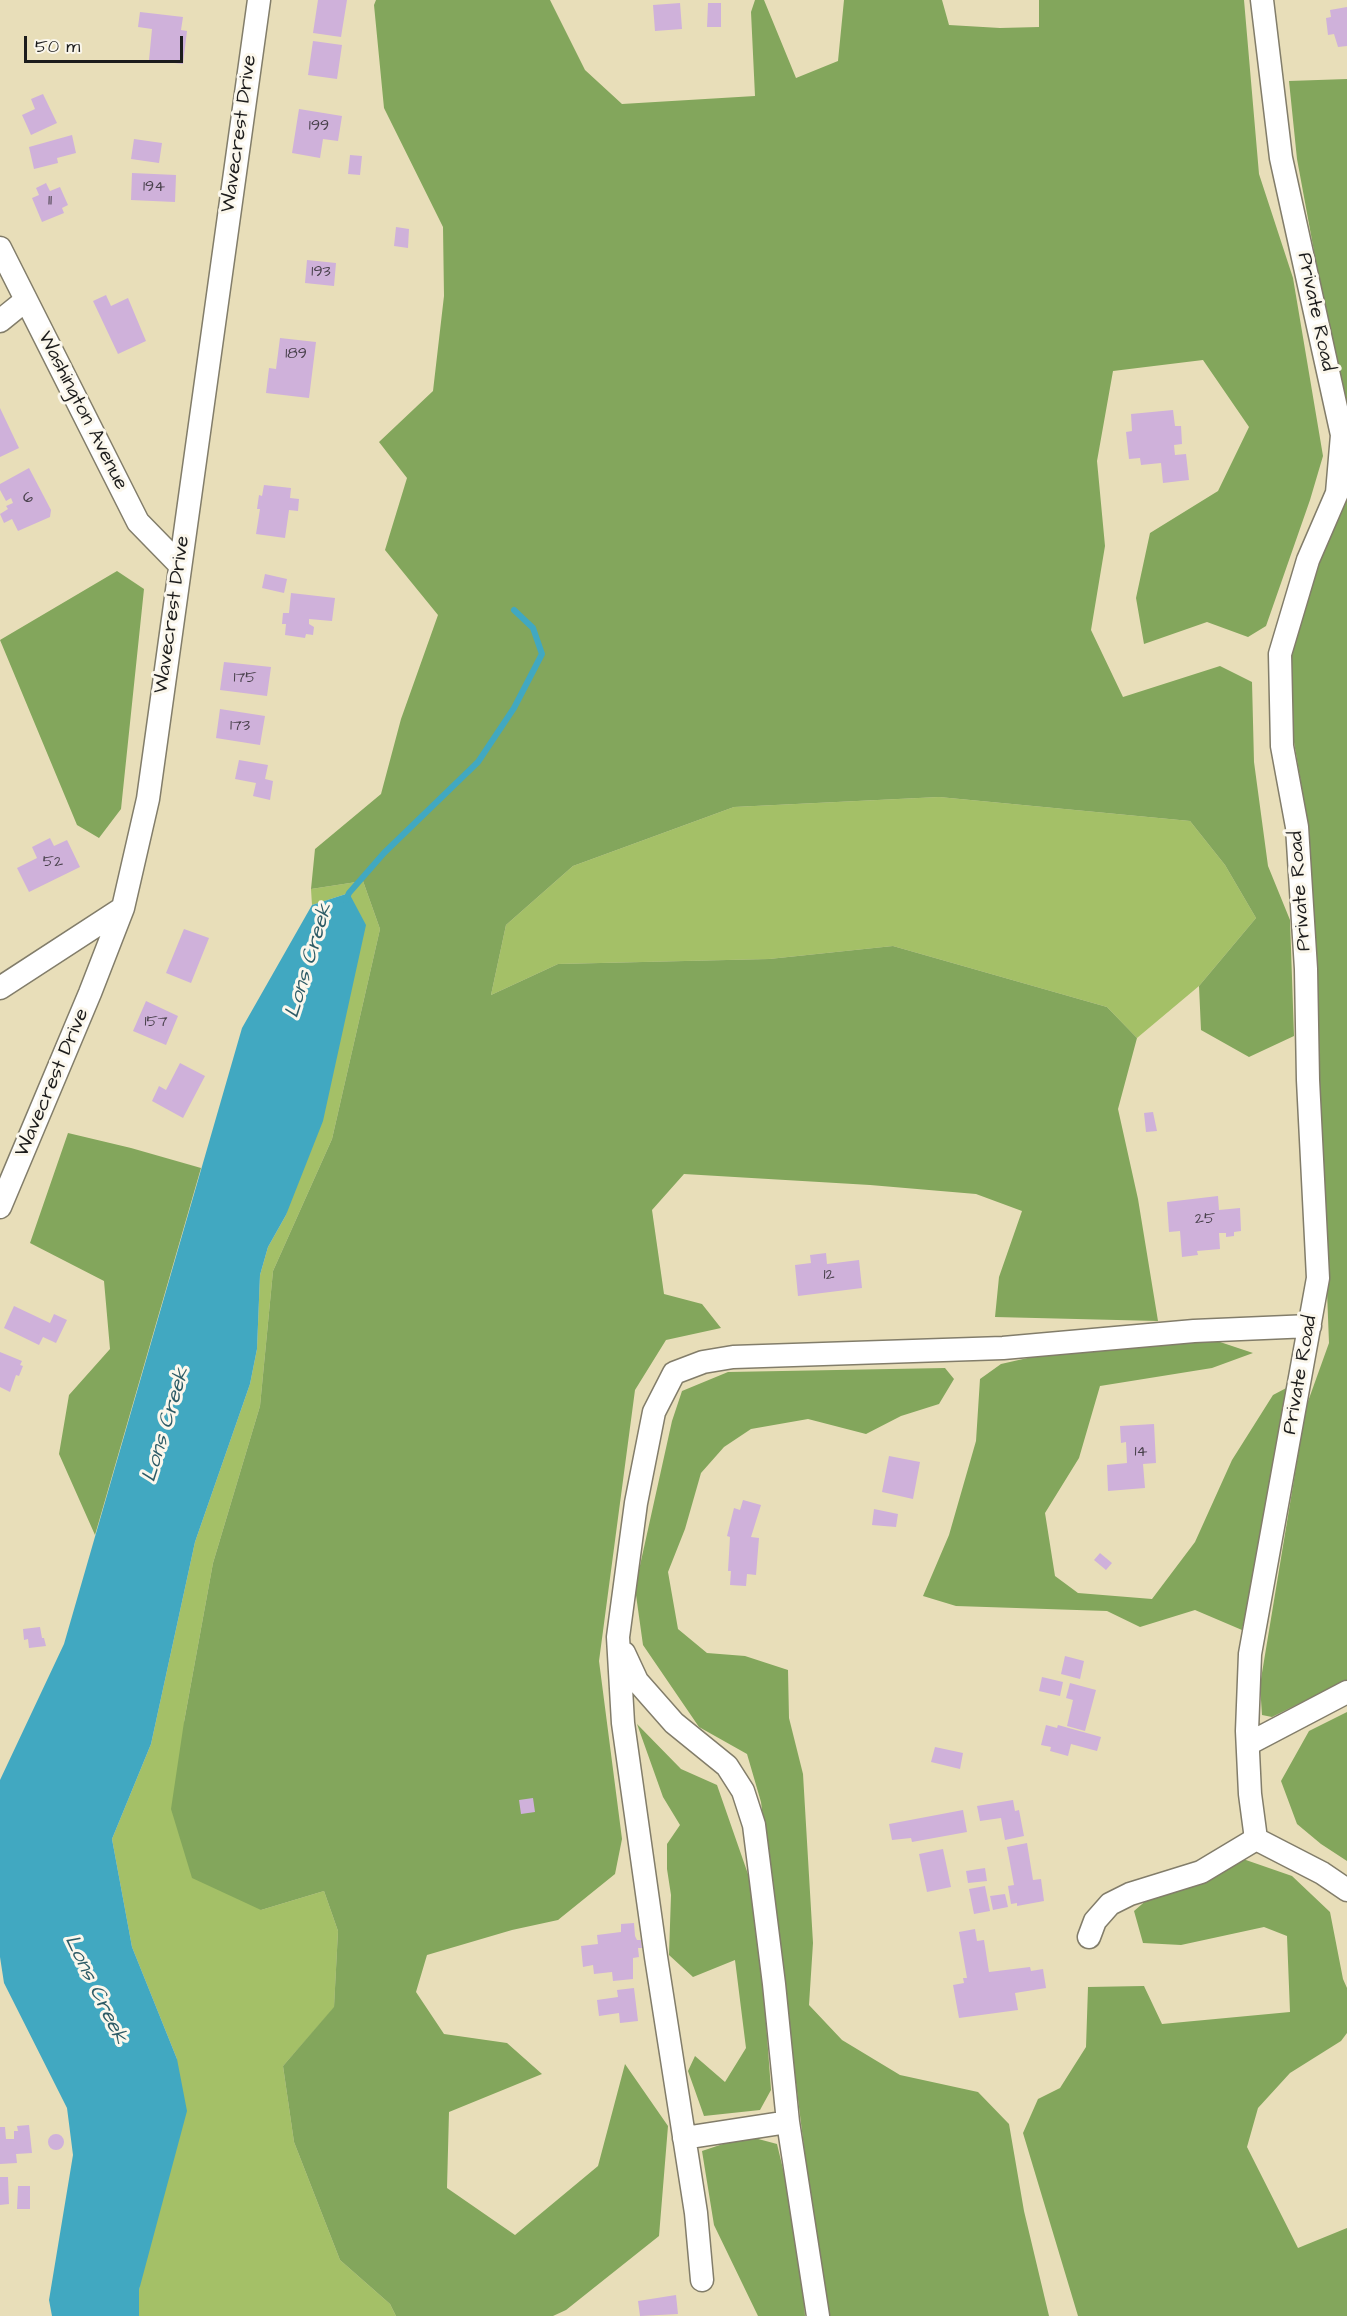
<!DOCTYPE html>
<style>
body{margin:0}
#map{position:relative;width:1347px;height:2316px;overflow:hidden;background:#e8deb9;font-family:"Architects Daughter",sans-serif}
canvas{display:block}
.scale{position:absolute;left:24px;top:36px;width:159px;height:27px;box-sizing:border-box;border:3px solid #1c1c1c;border-top:0;padding-left:8px;font-size:18px;line-height:21px;white-space:nowrap;color:#1c1c1c;-webkit-text-stroke:4px #fbf7ec;paint-order:stroke}
</style>
<div id="map">
<canvas width="1347" height="2316"></canvas>
<div class="scale">50 m</div>
</div>
<script>
const g = document.querySelector('canvas').getContext('2d');
g.lineJoin = 'round';
function fillPath(path, color) { g.fillStyle = color; g.fill(path, 'evenodd'); }
const poly = rows => new Path2D(rows.map(r => 'M' + r).join(''));
function trace(path, color, width, dash) { g.strokeStyle = color; g.lineWidth = width; g.lineCap = dash ? 'butt' : 'round'; g.setLineDash(dash || []); g.stroke(path); }
function label(font, color, halo, rows, align = 'center') {
  g.font = font + ' "Architects Daughter",sans-serif'; g.lineWidth = 6; g.setLineDash([]); g.textBaseline = 'middle'; g.strokeStyle = halo; g.fillStyle = color; for (const [text, x, y, turn = 0] of rows) {
    g.save(); g.translate(x, y); g.rotate((+turn || 0) * Math.PI / 180); g.textAlign = isNaN(turn) ? turn : align; if (halo) g.strokeText(text, 0, 0); g.fillText(text, 0, 0); g.restore();
  }
}
fillPath(poly([
 [939,797,1190,821,1225,865,1256,918,1199,986,1137,1038,1107,1007,893,946,769,959,558,964,491,995,506,925,573,866,734,807],
 [363,881,380,929,332,1139,273,1271,260,1406,213,1563,184,1722,261,1910,324,1891,338,1931,334,2008,283,2066,294,2142,340,2260,390,2304,396,2316,139,2316,139,2290,177,2059,132,1947,112,1839,151,1744,195,1542,250,1384,257,1349,260,1275,268,1247,286,1215,349,893,312,905,311,889]
]), '#a4c067');
fillPath(poly([
 [376,0,550,0,585,70,622,104,755,96,751,12,755,0,764,0,796,78,838,61,844,0,942,0,949,25,1000,28,1039,27,1039,0,1244,0,1259,174,1293,278,1323,456,1310,500,1266,626,1248,637,1207,622,1144,644,1136,598,1150,533,1218,491,1249,427,1203,360,1113,371,1097,461,1105,546,1091,630,1123,697,1220,666,1252,682,1254,762,1268,866,1290,920,1294,1036,1249,1057,1201,1030,1199,986,1256,918,1225,865,1190,821,939,797,734,807,573,866,506,925,491,995,558,964,769,959,893,946,1107,1007,1137,1038,1118,1109,1138,1199,1158,1321,995,1317,999,1277,1022,1211,976,1194,870,1185,684,1174,652,1210,664,1294,702,1304,721,1328,666,1340,635,1390,599,1661,622,1839,615,1874,558,1920,512,1930,427,1955,416,1992,444,2034,507,2043,542,2074,449,2112,447,2188,515,2235,598,2166,625,2064,668,2126,659,2236,566,2310,553,2316,396,2316,390,2304,340,2260,294,2142,283,2066,334,2007,338,1931,324,1891,261,1910,192,1878,171,1809,184,1722,213,1563,260,1406,273,1271,332,1139,380,929,363,881,311,889,315,849,381,794,401,719,438,615,385,550,407,478,379,442,433,391,444,296,443,227,384,108,374,5],
 [1347,79,1347,430,1297,159,1289,81],
 [1347,470,1347,1680,1272,1717,1262,1715,1260,1685,1306,1407,1329,1343,1309,830,1289,713,1290,661],
 [117,571,144,589,121,809,99,838,77,825,0,640],
 [68,1133,131,1148,201,1168,95,1535,59,1454,69,1395,110,1349,104,1281,30,1243],
 [1208,1338,1253,1353,1212,1368,1100,1386,1079,1458,1045,1513,1055,1576,1078,1593,1152,1599,1195,1542,1232,1460,1273,1395,1292,1385,1242,1630,1195,1610,1140,1627,1107,1611,956,1606,923,1596,949,1535,976,1441,980,1379,1001,1364,1054,1352],
 [945,1368,954,1379,939,1404,901,1416,866,1434,808,1419,751,1429,724,1447,701,1473,685,1529,668,1572,678,1629,707,1653,745,1656,788,1670,789,1718,803,1774,813,1943,809,2005,842,2040,900,2075,978,2092,1009,2124,1024,2211,1049,2316,825,2316,761,1802,747,1754,699,1727,643,1645,635,1588,672,1421,682,1391,728,1372],
 [1347,1712,1347,1861,1321,1844,1297,1824,1281,1781,1309,1731],
 [637,1724,681,1769,717,1785,757,1900,771,2090,760,2110,704,2116,688,2071,695,2056,725,2082,746,2048,735,1960,693,1977,669,1955,671,1895,667,1869,667,1844,680,1825,663,1797],
 [1243,1859,1292,1876,1330,1912,1343,1979,1347,1988,1347,2033,1341,2041,1290,2073,1258,2108,1247,2147,1298,2248,1347,2228,1347,2316,1078,2316,1023,2133,1038,2099,1060,2088,1086,2047,1088,1987,1144,1986,1162,2024,1290,2012,1287,1936,1264,1927,1181,1945,1143,1943,1134,1911,1156,1892],
 [747,2136,777,2144,788,2190,803,2280,805,2316,758,2316,714,2225,702,2151]
]), '#83a65c');
fillPath(poly([
 [349,893,366,925,323,1121,286,1215,268,1247,260,1275,257,1349,250,1384,195,1542,151,1744,112,1839,132,1947,177,2059,187,2111,139,2290,139,2316,52,2316,49,2300,73,2155,67,2108,4,1983,0,1957,0,1780,64,1644,242,1028,312,905]
]), '#41a8c1');
trace(poly([
 [346,900,349,893,384,853,478,762,514,708,542,654,533,628,514,610]
]), '#41a8c1', 6);
fillPath(poly([
 [318,0,347,0,341,37,313,33],
 [680,3,682,29,655,31,653,5],
 [708,3,721,3,721,27,707,27],
 [1347,7,1347,46,1338,47,1334,34,1328,35,1326,18,1331,17,1330,10],
 [140,12,183,17,181,30,187,31,183,64,149,60,152,29,138,27],
 [313,41,342,45,337,79,308,75],
 [43,94,57,123,31,135,22,115,35,109,31,99],
 [299,109,342,116,338,141,323,139,320,158,292,153],
 [72,135,76,153,57,158,58,163,34,169,29,147],
 [134,139,162,143,159,163,131,159],
 [350,155,362,156,360,175,348,174],
 [132,173,176,175,175,202,131,200],
 [46,183,50,191,60,187,68,205,62,208,64,213,42,222,32,198,39,195,36,188],
 [396,227,409,229,408,248,394,246],
 [307,260,336,263,334,286,305,283],
 [106,295,111,306,128,298,146,341,118,354,93,301],
 [280,338,316,342,309,398,266,393,269,368,276,369],
 [0,408,19,448,0,457],
 [1173,410,1175,426,1181,426,1182,444,1174,445,1175,455,1186,454,1189,480,1163,483,1161,463,1141,465,1140,458,1129,459,1126,432,1132,431,1131,414],
 [29,468,51,510,50,517,18,531,12,519,4,523,0,514,8,509,6,506,13,503,11,498,6,501,0,490,0,484],
 [264,485,291,488,290,498,299,499,298,511,289,510,285,538,256,534,260,509,257,509,259,495,262,496],
 [265,574,287,579,284,593,262,588],
 [291,593,335,598,332,621,309,619,309,624,314,627,313,635,306,634,305,638,285,635,286,624,282,624,283,613,289,613],
 [224,662,271,667,267,696,220,690],
 [220,709,265,716,260,745,216,738],
 [239,760,268,765,265,779,273,781,270,800,253,796,256,783,235,779],
 [50,838,54,846,67,840,80,867,29,892,17,868,37,858,32,847],
 [184,929,209,938,191,983,166,973],
 [146,1001,178,1016,166,1045,133,1031],
 [180,1063,205,1076,183,1118,152,1101,159,1086,166,1090],
 [1153,1112,1157,1131,1146,1132,1144,1113],
 [1218,1196,1219,1210,1240,1208,1241,1231,1234,1232,1234,1236,1226,1237,1226,1233,1219,1233,1220,1249,1197,1251,1198,1255,1182,1257,1180,1231,1169,1232,1167,1202],
 [826,1253,827,1264,859,1260,862,1288,798,1296,795,1265,811,1263,810,1255],
 [14,1306,50,1323,54,1314,67,1320,56,1343,43,1337,39,1345,4,1328],
 [0,1352,22,1361,20,1365,23,1366,19,1376,16,1375,10,1392,0,1387],
 [1154,1424,1156,1463,1143,1464,1145,1488,1108,1491,1107,1465,1127,1463,1126,1442,1121,1443,1120,1426],
 [889,1456,920,1462,913,1499,882,1492],
 [743,1500,761,1505,751,1537,759,1538,756,1575,747,1574,746,1586,730,1585,731,1571,728,1571,730,1537,727,1536,734,1508,740,1510],
 [874,1509,898,1514,896,1527,872,1525],
 [1100,1553,1112,1563,1106,1570,1094,1560],
 [40,1627,42,1638,44,1638,46,1646,29,1648,28,1639,24,1640,23,1629],
 [1065,1656,1084,1661,1080,1679,1061,1674],
 [1042,1677,1063,1682,1060,1696,1039,1691],
 [1070,1683,1096,1690,1085,1731,1067,1726,1073,1700,1066,1698],
 [1046,1725,1057,1728,1058,1725,1101,1737,1097,1751,1071,1744,1068,1756,1050,1751,1051,1747,1041,1745],
 [935,1747,963,1753,960,1769,931,1762],
 [533,1798,535,1812,521,1814,519,1800],
 [1013,1800,1015,1811,1019,1810,1024,1836,1005,1840,1001,1818,980,1821,977,1806],
 [963,1810,967,1832,912,1842,911,1838,892,1840,889,1824],
 [1027,1843,1033,1880,1041,1879,1044,1901,1017,1906,1017,1903,1011,1904,1008,1886,1014,1885,1007,1847],
 [943,1849,951,1887,927,1892,919,1854],
 [985,1868,987,1881,968,1883,966,1871],
 [985,1886,990,1911,974,1914,969,1889],
 [1005,1894,1008,1907,993,1910,990,1896],
 [634,1923,635,1936,637,1940,641,1940,642,1948,638,1948,639,1957,633,1958,633,1979,613,1981,612,1972,594,1974,593,1965,583,1967,581,1946,598,1944,597,1935,621,1932,621,1924],
 [975,1929,977,1941,984,1940,989,1972,1030,1967,1031,1971,1043,1969,1046,1988,1015,1993,1018,2010,959,2018,953,1985,964,1983,963,1978,967,1978,959,1932],
 [634,1988,638,2021,620,2023,619,2013,599,2016,597,2000,618,1997,617,1990],
 [29,2125,32,2153,16,2154,17,2163,0,2164,0,2127,5,2127,6,2139,14,2139,14,2131,18,2131,17,2126],
 '48 2142a8 8 0 1 1 16 0a8 8 0 1 1-16 0Z',
 [0,2177,8,2177,9,2204,0,2205],
 [18,2186,30,2186,30,2209,17,2209],
 [676,2295,678,2314,640,2316,638,2301]
]), '#cfb1da');
const minor = poly([
 [1262,0,1281,158,1342,435,1337,493,1308,560,1280,654,1282,746,1297,827,1306,969,1308,1080,1318,1278,1250,1654,1247,1731,1250,1794,1256,1839,1322,1873,1347,1890],
 [0,248,138,522,179,564],
 [0,321,26,300],
 [0,988,123,908],
 [0,1207,90,993,123,908,148,799,259,0],
 [624,1653,637,1681,674,1723,727,1766,743,1791,754,1825,774,1984,788,2122],
 [1248,1744,1347,1692],
 [1089,1937,1095,1921,1110,1904,1130,1894,1201,1872,1256,1839],
 [684,2138,788,2122,818,2316],
 [702,2280,696,2213,656,1957,623,1723,618,1637,636,1503,654,1412,674,1373,703,1362,733,1357,1003,1348,1194,1331,1310,1326]
]);
trace(minor, '#827d6a', 25);
trace(minor, '#fff', 22);
label('16px', '#49414c', null, [
 ["199",319,127],
 ["194",154,188],
 ["11",50,202],
 ["193",321,273],
 ["189",296,355],
 ["6",28,499],
 ["175",245,679],
 ["173",240,727],
 ["52",53,863],
 ["157",156,1023],
 ["25",1205,1220],
 ["12",829,1276],
 ["14",1141,1453]
]);
label('20px', '#1c1c1c', '#fbf7ec', [
 ["Wavecrest Drive",240,134,-82],
 ["Private Road",1315,312,78],
 ["Washington Avenue",82,411,63],
 ["Wavecrest Drive",173,615,-82],
 ["Private Road",1301,891,-94],
 ["Wavecrest Drive",53,1083,-67],
 ["Private Road",1301,1375,-80]
]);
label('italic 21px', '#2d5b66', '#fbf7ec', [
 ["Lons Creek",310,961,-73],
 ["Lons Creek",167,1425,-73],
 ["Lons Creek",95,1990,64]
]);
</script>
